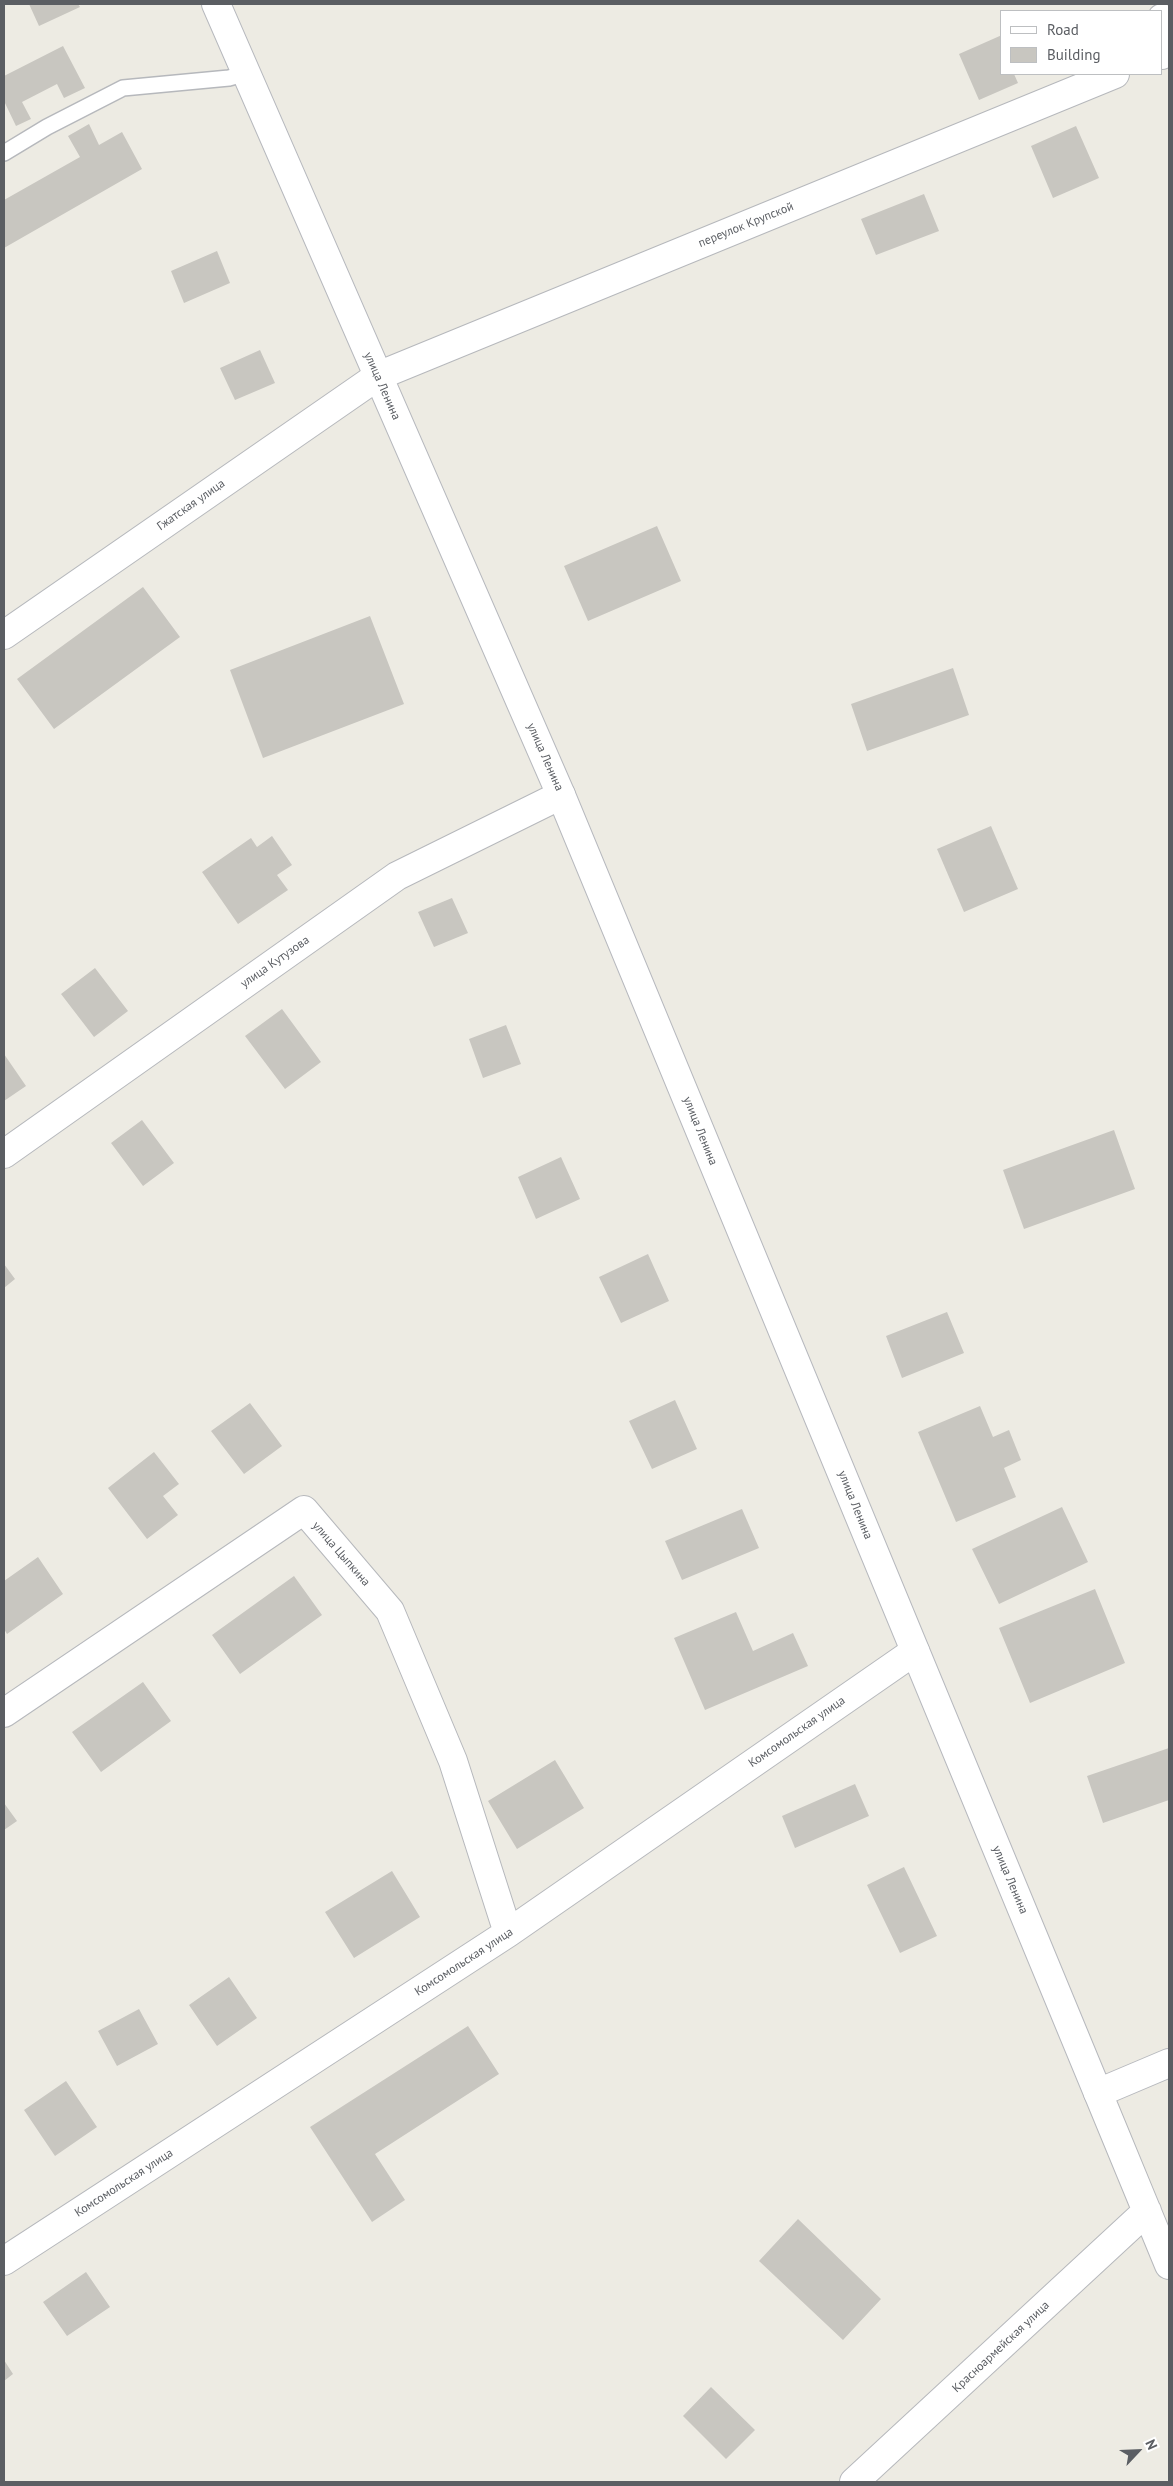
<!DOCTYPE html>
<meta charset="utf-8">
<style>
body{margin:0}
#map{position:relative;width:1173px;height:2486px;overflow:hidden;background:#edebe3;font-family:"PT Sans",sans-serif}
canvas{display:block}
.frame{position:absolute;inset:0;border:5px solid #5b5e63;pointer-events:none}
.legend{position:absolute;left:1000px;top:10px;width:162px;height:65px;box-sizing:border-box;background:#fff;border:1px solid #bdbfc1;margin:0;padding:6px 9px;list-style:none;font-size:15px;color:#5b5e63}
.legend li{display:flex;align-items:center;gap:10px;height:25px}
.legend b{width:25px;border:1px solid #bdbfc1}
.north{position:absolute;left:1113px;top:2426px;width:50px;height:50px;-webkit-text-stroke:4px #fff;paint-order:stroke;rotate:65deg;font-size:14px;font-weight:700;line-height:20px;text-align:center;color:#5b5e63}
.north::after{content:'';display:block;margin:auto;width:18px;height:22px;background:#5b5e63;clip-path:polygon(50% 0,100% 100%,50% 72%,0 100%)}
</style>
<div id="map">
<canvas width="1173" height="2486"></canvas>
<div class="frame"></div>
<ul class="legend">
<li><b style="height:6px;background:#fff"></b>Road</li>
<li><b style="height:14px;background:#c8c6c0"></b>Building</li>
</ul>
<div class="north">N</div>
</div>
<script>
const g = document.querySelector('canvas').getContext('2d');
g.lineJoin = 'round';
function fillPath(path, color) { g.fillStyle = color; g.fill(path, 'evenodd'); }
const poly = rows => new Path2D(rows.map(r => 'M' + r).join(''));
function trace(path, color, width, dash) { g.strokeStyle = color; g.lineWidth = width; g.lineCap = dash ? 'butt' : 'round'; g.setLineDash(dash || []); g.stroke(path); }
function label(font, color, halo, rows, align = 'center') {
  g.font = font + ' "PT Sans",sans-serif'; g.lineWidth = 4.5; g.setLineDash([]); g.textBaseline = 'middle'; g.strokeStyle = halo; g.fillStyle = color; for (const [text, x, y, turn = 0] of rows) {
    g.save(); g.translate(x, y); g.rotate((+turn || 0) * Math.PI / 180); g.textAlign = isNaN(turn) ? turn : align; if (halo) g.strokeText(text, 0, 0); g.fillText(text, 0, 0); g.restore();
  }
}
fillPath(poly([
 [29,4,78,4,80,7,39,26],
 [1002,35,1002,74,1014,74,1018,83,979,100,959,54],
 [63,46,85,88,64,98,57,84,22,102,31,119,16,126,4,101,4,76],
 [89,124,99,145,122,132,142,169,4,248,4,200,80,157,68,136],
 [1076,126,1099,178,1053,198,1031,146],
 [924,194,939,231,876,255,861,219],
 [217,251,230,283,184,303,171,271],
 [260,350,275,383,235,400,220,368],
 [657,526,681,581,588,621,564,566],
 [143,587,180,637,54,729,17,679],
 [370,616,404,704,263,758,230,670],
 [953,668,969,715,867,751,851,704],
 [991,826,1018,889,964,912,937,849],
 [272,836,292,865,277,875,288,890,238,924,202,872,251,838,257,847],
 [452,898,468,933,434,947,418,912],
 [95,968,128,1011,94,1037,61,994],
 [282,1009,321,1062,285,1089,245,1036],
 [506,1025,521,1064,483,1078,469,1039],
 [4,1054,26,1086,4,1101],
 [142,1120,174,1163,143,1186,111,1143],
 [1114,1130,1135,1189,1024,1229,1003,1170],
 [561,1157,580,1199,536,1219,518,1177],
 [648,1254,669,1301,621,1323,599,1277],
 [4,1264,15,1279,4,1288],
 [947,1312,964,1353,902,1378,886,1336],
 [675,1400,697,1449,652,1469,629,1421],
 [250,1403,282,1446,244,1474,211,1431],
 [980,1406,993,1437,1009,1430,1021,1460,1004,1468,1016,1497,956,1522,918,1432],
 [154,1452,179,1484,163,1496,178,1515,147,1539,108,1488],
 [1062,1507,1088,1562,999,1604,972,1549],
 [742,1509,759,1548,682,1580,665,1541],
 [38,1557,63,1594,7,1634,4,1629,4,1581],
 [294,1576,322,1615,240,1674,212,1635],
 [1095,1589,1125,1663,1030,1703,999,1628],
 [736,1612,753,1651,793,1633,808,1666,705,1710,674,1638],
 [143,1682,171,1721,101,1772,72,1732],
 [1169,1748,1169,1800,1103,1823,1087,1776],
 [555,1760,584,1808,517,1849,488,1801],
 [855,1784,869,1816,795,1848,782,1816],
 [4,1803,17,1821,4,1830],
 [904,1867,937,1936,900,1953,867,1885],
 [392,1871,420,1917,354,1958,325,1912],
 [229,1977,257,2018,217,2046,189,2005],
 [139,2009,158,2044,117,2066,98,2031],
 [468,2026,499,2074,375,2154,405,2200,372,2222,310,2127],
 [66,2081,97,2127,55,2156,24,2110],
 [798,2219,881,2299,843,2340,759,2261],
 [86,2272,110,2307,67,2336,43,2302],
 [4,2360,13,2374,4,2381],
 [711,2387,755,2430,726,2459,683,2416]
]), '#c8c6c0');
const service = poly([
 [4,153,47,127,123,88,229,78,247,73]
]);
const minor = poly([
 [1162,18,1169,32],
 [1162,55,1169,52],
 [4,635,378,376,1115,74],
 [4,1154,397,876,561,795],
 [4,1713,304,1510,390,1611,453,1761,508,1933],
 [4,2261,508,1933,915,1651]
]);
const tertiary = poly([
 [1098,2093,1169,2265],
 [854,2482,1147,2211]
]);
const secondary = poly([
 [216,4,561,795,1098,2093,1169,2063]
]);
trace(service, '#b6b8bc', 18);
trace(minor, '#b6b8bc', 30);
trace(tertiary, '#b6b8bc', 30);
trace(secondary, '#b7b9be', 30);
trace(service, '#fff', 15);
trace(minor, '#fff', 28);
trace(tertiary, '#fff', 28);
trace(secondary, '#fff', 28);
label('12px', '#5b5e63', '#fff', [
 ["переулок Крупской",746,225,-22],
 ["улица Ленина",382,386,66],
 ["Гжатская улица",191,505,-35],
 ["улица Ленина",545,757,66],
 ["улица Кутузова",275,962,-35],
 ["улица Ленина",700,1131,68],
 ["улица Ленина",855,1505,68],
 ["улица Цыпкина",341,1554,49],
 ["Комсомольская улица",797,1732,-35],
 ["улица Ленина",1010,1880,67],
 ["Комсомольская улица",464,1962,-33],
 ["Комсомольская улица",124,2183,-33],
 ["Красноармейская улица",1001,2347,-43]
]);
</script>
